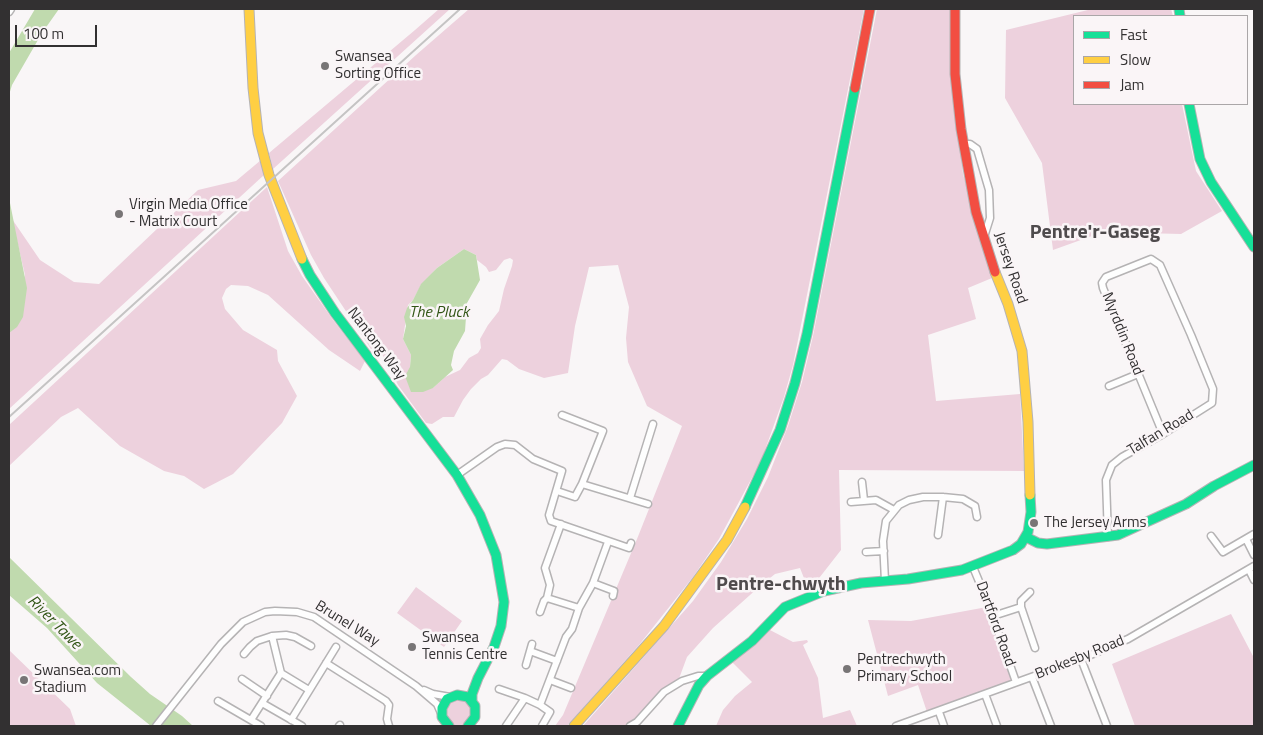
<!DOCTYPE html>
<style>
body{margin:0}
#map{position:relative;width:1263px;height:735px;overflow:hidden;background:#f9f6f7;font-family:"Titillium Web",sans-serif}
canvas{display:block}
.frame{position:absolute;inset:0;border:10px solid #323031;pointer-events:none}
.legend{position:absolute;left:1073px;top:15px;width:175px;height:90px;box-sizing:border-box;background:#faf5f7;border:1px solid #aaa6a8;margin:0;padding:6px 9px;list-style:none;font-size:15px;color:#323031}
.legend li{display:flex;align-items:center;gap:10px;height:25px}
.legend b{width:25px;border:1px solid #aaa6a8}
.scale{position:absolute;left:15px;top:25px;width:82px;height:22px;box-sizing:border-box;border:2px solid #323031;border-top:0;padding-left:6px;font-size:15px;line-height:18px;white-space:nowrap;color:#323031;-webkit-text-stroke:4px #faf5f7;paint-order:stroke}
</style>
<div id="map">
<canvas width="1263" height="735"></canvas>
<div class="frame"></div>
<ul class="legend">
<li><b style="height:6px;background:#16e098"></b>Fast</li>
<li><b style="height:6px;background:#ffcf43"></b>Slow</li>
<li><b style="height:6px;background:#f24e42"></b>Jam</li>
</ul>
<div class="scale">100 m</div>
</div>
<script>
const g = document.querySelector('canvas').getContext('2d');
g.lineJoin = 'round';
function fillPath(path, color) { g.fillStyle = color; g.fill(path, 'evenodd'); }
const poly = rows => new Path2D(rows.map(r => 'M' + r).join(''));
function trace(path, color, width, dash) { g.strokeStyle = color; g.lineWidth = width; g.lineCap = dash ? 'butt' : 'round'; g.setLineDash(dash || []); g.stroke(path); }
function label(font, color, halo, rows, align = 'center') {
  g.font = font + ' "Titillium Web",sans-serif'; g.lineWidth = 5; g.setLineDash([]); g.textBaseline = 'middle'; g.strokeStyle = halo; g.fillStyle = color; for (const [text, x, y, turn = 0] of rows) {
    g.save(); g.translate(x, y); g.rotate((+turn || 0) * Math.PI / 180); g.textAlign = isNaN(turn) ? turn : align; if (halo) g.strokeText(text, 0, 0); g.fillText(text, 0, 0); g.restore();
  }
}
fillPath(poly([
 [439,9,450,9,273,169,269,153,415,30],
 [469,9,864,9,793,365,784,397,761,461,719,539,693,577,639,645,567,726,555,726,563,715,637,539,682,426,647,406,628,362,626,338,629,307,618,265,589,267,575,326,568,373,544,378,519,369,507,360,502,359,488,375,481,379,471,389,463,400,454,417,443,417,432,424,426,423,398,385,381,352,376,347,371,349,324,278,311,255,278,181,416,55],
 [464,249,476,255,477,260,486,267,489,272,496,270,504,260,510,258,513,260,512,266,504,289,499,311,488,325,480,339,481,348,478,353,469,358,460,370,445,377,433,388,410,367,411,355,403,339,408,305,413,300,421,285,437,268],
 [877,9,951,9,952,77,963,174,992,278,968,288,976,319,928,335,936,401,1020,394,1024,471,839,470,841,550,809,591,800,568,775,574,759,587,713,628,687,657,677,684,630,726,583,726,693,601,721,562,747,519,768,477,788,426,802,382,813,336],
 [1092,9,1171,9,1173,16,1074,16,1074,104,1182,104,1196,171,1222,211,1181,234,1103,232,1053,250,1042,163,1005,98,1006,30],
 [261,160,264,175,9,409,9,332,25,275,12,219,40,260,74,282,99,284,198,190,236,181],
 [267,187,288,251,302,276,333,320,365,361,360,371,329,350,268,295,248,286,231,285,226,289,222,298,225,309,243,330,277,350,278,361,297,396,282,423,233,474,204,489,184,476,164,471,120,446,78,408,61,417,9,466,9,425],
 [416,587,462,621,444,647,397,613],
 [987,607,1013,681,927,712,918,685,888,696,868,620,911,621],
 [1231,614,1254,658,1254,726,1135,726,1112,664],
 [768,629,793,642,807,640,808,642,803,645,818,678,823,718,850,710,857,726,716,726,723,710,735,696,752,682,732,662],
 [9,650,70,709,76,726,9,726],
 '446 713a13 13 0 1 1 26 0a13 13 0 1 1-26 0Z'
]), '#edd1dd');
fillPath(poly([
 [35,9,59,9,42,33,12,85,9,95,9,53],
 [9,198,27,288,23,317,17,327,9,333],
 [464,249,476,255,480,280,467,303,465,331,454,351,451,365,453,370,433,388,423,392,411,392,405,376,410,367,411,355,403,339,406,326,404,317,407,308,413,300,421,284,437,268],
 [9,557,131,677,150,694,182,716,193,726,151,726,97,683,47,628,9,595]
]), '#c0daae');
const street = poly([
 [9,12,11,9],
 [964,144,970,144,977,149,989,190,990,218,984,237],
 [1109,386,1138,374],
 [562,415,603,431,582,484],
 [457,475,497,447,505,444,515,445,533,459,562,471,549,515,551,521,629,548,631,543],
 [862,482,864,500],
 [557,491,575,497,582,484,648,504],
 [630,498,653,424],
 [851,502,876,500,894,510],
 [938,535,943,497],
 [1211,536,1223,552,1254,534],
 [1108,537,1106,480,1112,465,1122,457,1163,434,1212,403,1213,389,1191,335,1160,265,1151,259,1106,277,1102,283,1103,288,1163,434],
 [1246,539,1254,555],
 [866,552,884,551],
 [973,567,988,603,1016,682],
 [1249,570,1254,580],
 [885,581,883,541,886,521,899,505,909,500,923,497,943,497,963,499,975,506,977,517],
 [593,583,614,591,613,596],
 [1030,592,1021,601,1021,607,1035,648],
 [547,598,550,585,545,568,561,524],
 [540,612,544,601,547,598,579,608],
 [993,616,1021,607],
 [272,636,281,673],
 [530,651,557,661],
 [244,654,250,647,257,641,272,636,286,635,295,637,311,646],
 [1081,659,1107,726],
 [326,663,386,701,389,705,387,719,389,726],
 [526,665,532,644],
 [281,673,309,690],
 [1032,677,1051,726],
 [242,679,267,696],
 [550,680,571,688],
 [499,689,525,698],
 [424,690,433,694,450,697],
 [985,694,997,726],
 [218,701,261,726],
 [262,703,302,726],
 [540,705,550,712,542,726],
 [939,712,944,726],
 [251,720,281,673],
 [291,720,336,647],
 [156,726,221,644,243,622,265,612,275,611,297,612,314,617,416,686,437,704,441,713],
 [339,726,340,725],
 [506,726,525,698,540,705,566,637,572,629,579,608,593,583,608,542],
 [630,726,637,722,664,692,682,681,698,676,707,676],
 [896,726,1081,659,1128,639,1254,566]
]);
const fast = poly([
 [1179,9,1180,16],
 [1189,104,1200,159,1211,182,1254,247],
 [302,259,310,275,335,313,457,475,480,515,496,555,504,602,501,626,494,647,478,678,472,694,472,701],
 [745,507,780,430,795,383,807,334,855,88],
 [1026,537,1038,543,1047,544,1118,535,1186,504,1214,486,1254,465],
 [449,726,442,717,442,708,447,699,457,695,468,697,475,706,475,717,468,726],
 [678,726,699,685,707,676,752,641,785,607,824,591,861,583,908,579,962,570,1013,550,1021,544,1028,532,1031,512,1030,495]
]);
const slow = poly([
 [249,9,253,88,258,133,269,175,302,259],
 [995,272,1008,304,1022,351,1028,422,1030,495],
 [574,726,664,626,727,540,745,507]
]);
const jam = poly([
 [955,9,955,74,961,129,976,212,995,272],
 [855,88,870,9]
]);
trace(street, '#b5b3b4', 9);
trace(fast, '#b5b3b4', 11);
trace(slow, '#b5b3b4', 11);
trace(jam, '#b5b3b4', 11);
trace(street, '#fefefe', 6);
trace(fast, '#16e098', 9);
trace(slow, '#ffcf43', 9);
trace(jam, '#f24e42', 9);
trace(poly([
 [9,417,460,9]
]), '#c5c4c4', 2);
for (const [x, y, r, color] of [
 [325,66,5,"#787576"],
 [119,214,5,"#787576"],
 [1034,523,5,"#787576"],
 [412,647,5,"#787576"],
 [847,669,5,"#787576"],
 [24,680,5,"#787576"]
]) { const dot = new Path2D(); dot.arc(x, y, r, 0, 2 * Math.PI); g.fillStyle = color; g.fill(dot); trace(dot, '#faf5f7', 2); }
label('15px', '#323031', '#faf5f7', [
 ["Swansea",335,57],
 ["Sorting Office",335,74],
 ["Virgin Media Office",129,205],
 ["- Matrix Court",129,222],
 ["The Jersey Arms",1044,523],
 ["Swansea",422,638],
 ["Tennis Centre",422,655],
 ["Pentrechwyth",857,660],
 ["Primary School",857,677],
 ["Swansea.com",34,671],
 ["Stadium",34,688]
], 'left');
label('15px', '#323031', '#faf5f7', [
 ["Jersey Road",1010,268,71],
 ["Myrddin Road",1122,334,68],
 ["Nantong Way",376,344,53],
 ["Talfan Road",1161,433,-31],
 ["Brunel Way",347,624,32],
 ["Dartford Road",995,624,70],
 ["Brokesby Road",1080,658,-22]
]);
label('italic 16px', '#315515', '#faf5f7', [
 ["The Pluck",439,313],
 ["River Tawe",54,623,45]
]);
label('bold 20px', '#4f4b4d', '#faf5f7', [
 ["Pentre'r-Gaseg",1095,233],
 ["Pentre-chwyth",781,585]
]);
</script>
